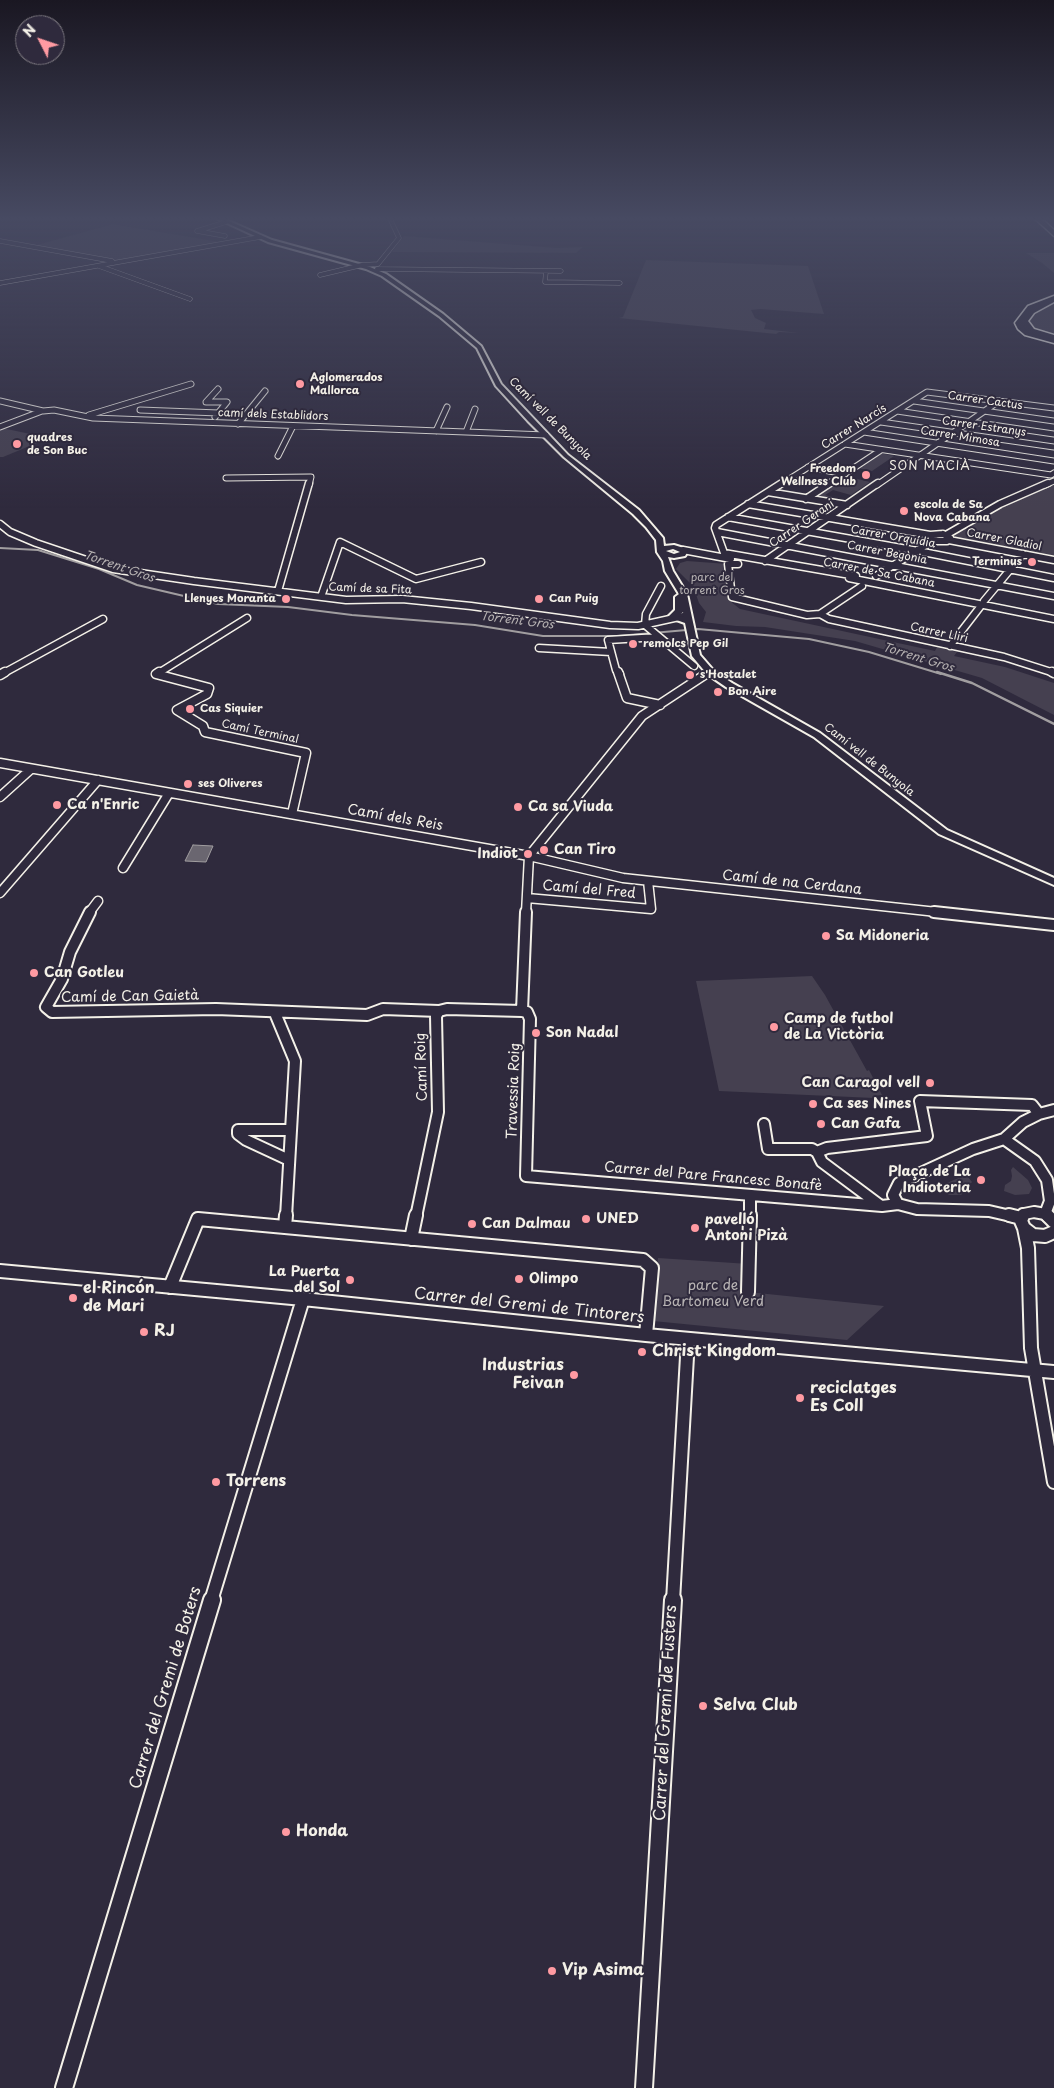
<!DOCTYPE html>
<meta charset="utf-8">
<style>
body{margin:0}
#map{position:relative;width:1054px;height:2088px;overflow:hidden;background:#2f2a3d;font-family:"Playpen Sans",sans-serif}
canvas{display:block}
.north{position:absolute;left:15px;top:15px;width:50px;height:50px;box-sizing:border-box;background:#2f2a3d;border:1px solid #7e7a81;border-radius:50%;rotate:311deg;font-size:14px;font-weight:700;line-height:20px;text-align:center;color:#f4f1e8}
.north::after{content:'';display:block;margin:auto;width:18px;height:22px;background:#ff9aa2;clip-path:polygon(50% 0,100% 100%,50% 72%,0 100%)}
</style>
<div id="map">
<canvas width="1054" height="2088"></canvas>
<div class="north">N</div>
</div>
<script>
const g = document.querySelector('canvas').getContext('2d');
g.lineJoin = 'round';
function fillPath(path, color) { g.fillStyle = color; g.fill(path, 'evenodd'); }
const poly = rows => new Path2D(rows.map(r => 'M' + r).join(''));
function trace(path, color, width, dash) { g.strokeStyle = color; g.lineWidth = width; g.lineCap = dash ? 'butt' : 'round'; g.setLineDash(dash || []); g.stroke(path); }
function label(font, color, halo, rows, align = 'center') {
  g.font = font + ' "Playpen Sans",sans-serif'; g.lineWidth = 4; g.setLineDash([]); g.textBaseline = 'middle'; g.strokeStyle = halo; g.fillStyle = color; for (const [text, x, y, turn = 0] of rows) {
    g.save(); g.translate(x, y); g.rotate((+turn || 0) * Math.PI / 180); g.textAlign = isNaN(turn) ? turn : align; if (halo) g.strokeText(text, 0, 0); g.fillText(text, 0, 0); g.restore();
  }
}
fillPath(poly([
 [113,224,226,243,117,261,33,246],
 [404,236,557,248,583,247,576,253,392,252],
 [1026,253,1054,253,1054,273,1042,263],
 [646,260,808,266,824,314,760,309,751,310,755,318,766,323,764,329,799,333,779,332,776,334,619,318,623,317],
 [1054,300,1054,337,1030,328,1027,318],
 [0,428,2,428,49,438,3,457,0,457],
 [879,453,894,456,872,471,858,468],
 [845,476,870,482,851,495,833,490,825,495,832,497,828,500,813,497],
 [1054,482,1054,558,958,539,952,535,957,531,963,531,1000,507],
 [687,561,728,564,732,597,730,601,740,609,935,651,937,647,957,652,954,656,1005,667,1054,683,1054,715,982,678,855,641,765,627,736,626,703,622,706,612,699,603,693,586,676,569,680,563],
 [812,976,825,995,867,1071,869,1070,882,1095,873,1096,874,1098,719,1091,696,981],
 [1013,1167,1028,1180,1032,1188,1029,1194,1015,1195,1004,1191,1005,1185,1011,1181,1012,1176,1011,1170],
 [961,1177,968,1177,972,1182,961,1195,949,1195,940,1189,942,1185],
 [658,1258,749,1264,748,1292,884,1306,847,1340,653,1321]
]), '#454050');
const water = poly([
 [193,845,213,846,206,862,185,861,193,845]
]);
fillPath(water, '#6a6670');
trace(water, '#a19ea0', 1);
trace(poly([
 [0,548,38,550,99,569,137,585,218,604,288,607,352,615,475,625,543,636,618,636,698,629,809,639,869,652,941,674]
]), '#a19ea0', 2);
trace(poly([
 [937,672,972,683,1054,724]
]), '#a19ea0', 2.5);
const minorFar6 = poly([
 [225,236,197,231,226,222],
 [0,241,112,261],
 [99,266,190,299],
 [377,269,561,271],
 [546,271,545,282,620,283],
 [320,275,362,265,378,264,399,238,391,221,392,217],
 [0,283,260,237]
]);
const minorFar5 = poly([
 [0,401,43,411,54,410,93,418,546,435],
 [914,401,1054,421],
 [140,410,219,413],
 [897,411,1054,434],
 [89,415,191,384],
 [215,417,227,402,206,402,218,389],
 [881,422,1054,447],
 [238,424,265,391],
 [0,427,42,411],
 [436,431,447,407],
 [466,432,475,409],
 [864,432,1054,461],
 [845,444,1051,475,1054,473],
 [278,456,293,426],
 [808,467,845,474],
 [226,478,311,477,309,485],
 [780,485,927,392,1054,408],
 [828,485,881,450],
 [877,485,999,401],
 [1045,485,1054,481]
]);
const minorFar4 = poly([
 [782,483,716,525,715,528,724,553,856,576],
 [768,492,847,505],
 [806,499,830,483],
 [748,504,930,535],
 [728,517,918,551,1054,578],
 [0,524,10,532,36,543,113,569,194,581,346,600,402,599,471,606,610,625,638,626,688,615],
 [717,532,1054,596],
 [943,534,950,538,947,541,937,541,930,538,930,535,943,534],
 [946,535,1000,504,1048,483],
 [949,540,1054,560],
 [683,550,731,559],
 [765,561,878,483],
 [738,564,728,564,732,597,807,615,820,614,862,586],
 [876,576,934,540],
 [849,578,1054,619],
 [661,586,646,614,645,625,694,666],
 [278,591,309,483],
 [321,597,340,542,416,579,481,562],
 [984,601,1023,554],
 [820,614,829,619,1004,657,1054,673],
 [950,646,980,607],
 [539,648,611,652],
 [2,674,103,619],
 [157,674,247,618],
 [620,674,616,670,608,640,659,637],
 [707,674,710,672]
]);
const minorFar3 = poly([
 [159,672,156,674,209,688,207,694,177,710,203,726,205,732,306,753,292,814],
 [618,672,627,698,660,705],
 [1052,672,1054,673],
 [0,675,5,672],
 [0,763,529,856,623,878,946,913],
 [0,797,31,769],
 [529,856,642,716,709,672],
 [123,868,169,793],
 [0,893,98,780],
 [527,898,651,909,648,881],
 [89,913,98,901],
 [526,913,529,856]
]);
const minorFar2 = poly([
 [90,912,70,952,62,979,46,1007,52,1012,216,1009,367,1015,383,1009,439,1011],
 [934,912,1054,925],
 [522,1011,527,1012,530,1019,526,1176,882,1206,898,1204],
 [275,1013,295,1061,286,1217],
 [764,1124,768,1149,812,1149,817,1152],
 [1004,1139,1023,1122,1039,1114,1054,1110],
 [289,1160,246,1140,238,1134,238,1130,290,1130],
 [881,1206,822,1162,817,1152,827,1148,927,1136,920,1101,1032,1105,1039,1114],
 [416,1217,438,1112,436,1016,439,1011,447,1009,522,1011,526,912],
 [750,1217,750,1195],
 [1015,1217,989,1211,917,1209,898,1204,893,1195,899,1183,973,1149,1004,1139,1035,1161,1047,1180,1050,1201,1045,1214],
 [1023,1217,1024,1214,1034,1212,1045,1214,1048,1217]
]);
const minorFar1 = poly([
 [1009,1215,1021,1218],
 [1023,1215,1021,1221,1024,1228,1033,1235,1045,1236,1054,1232],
 [1047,1215,1054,1222],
 [285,1227,286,1215],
 [1024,1228,1028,1248,1031,1348,1054,1482],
 [411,1239,416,1215],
 [0,1271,303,1299,646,1335,1054,1372],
 [170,1287,198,1219,643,1260,652,1268,646,1335],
 [748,1292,750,1215],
 [211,1601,303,1299],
 [673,1601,688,1339]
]);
const minor = poly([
 [64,2088,212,1600],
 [644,2088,673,1600]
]);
const tertiary = poly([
 [214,217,220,217,272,240,370,267,386,274,443,314,481,346,501,384,568,455,639,510,663,538,664,546,674,545,687,549,688,551,685,556,674,558,668,557,673,571,687,594,700,655,713,670,732,683,820,733,947,830,1054,878,1054,885,939,834,814,737,726,687,707,674,692,656,685,623,668,617,675,610,675,597,679,594,665,571,663,561,657,552,656,540,646,527,633,514,564,457,528,421,496,386,477,348,439,316,382,276,366,269,268,242,214,217],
 [673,549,680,552,674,554,666,551,673,549],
 [683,612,684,617,678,616,682,613,683,612]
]);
const trunk = poly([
 [1054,296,1054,301,1034,310,1023,323,1031,331,1054,339,1054,343,1025,335,1018,329,1015,323,1028,306,1054,296]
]);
const motorway = poly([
 [1033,217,1040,217,1054,230,1054,236,1033,217],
 [1054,297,1054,302,1034,313,1028,321,1034,329,1054,335,1054,340,1028,333,1020,321,1028,309,1054,297]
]);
trace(minorFar6, '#f4f1e8', 5);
trace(minorFar5, '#f4f1e8', 7);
trace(minorFar4, '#f4f1e8', 9);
trace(minorFar3, '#f4f1e8', 11);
trace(minorFar2, '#f4f1e8', 14);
trace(minorFar1, '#f4f1e8', 16);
trace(minor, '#f4f1e8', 20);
trace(tertiary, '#f4f1e8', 4);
trace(trunk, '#f4f1e8', 3);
trace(motorway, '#f4f1e8', 3);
trace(minorFar6, '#2f2a3d', 4);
trace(minorFar5, '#2f2a3d', 5);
trace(minorFar4, '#2f2a3d', 6);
trace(minorFar3, '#2f2a3d', 8);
trace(minorFar2, '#2f2a3d', 10);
trace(minorFar1, '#2f2a3d', 12);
trace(minor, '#2f2a3d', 16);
fillPath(tertiary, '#2f2a3d');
fillPath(trunk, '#2f2a3d');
fillPath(motorway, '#2f2a3d');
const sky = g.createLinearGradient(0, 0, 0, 509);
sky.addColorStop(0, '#1a1722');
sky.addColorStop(0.43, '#474a62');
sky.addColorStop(1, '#474a6200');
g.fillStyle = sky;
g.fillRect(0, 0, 1054, 509);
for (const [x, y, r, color] of [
 [300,384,5,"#ff9aa2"],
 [17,444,5,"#ff9aa2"],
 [866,475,5,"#ff9aa2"],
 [904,511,5,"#ff9aa2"],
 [1032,562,5,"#ff9aa2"],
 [286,599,5,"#ff9aa2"],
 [539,599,5,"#ff9aa2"],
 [633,644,5,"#ff9aa2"],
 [690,675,5,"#ff9aa2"],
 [718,692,5,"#ff9aa2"],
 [190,709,5,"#ff9aa2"],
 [188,784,5,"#ff9aa2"],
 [57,805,5,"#ff9aa2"],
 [518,807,5,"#ff9aa2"],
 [544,850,5,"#ff9aa2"],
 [528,854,5,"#ff9aa2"],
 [826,936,5,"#ff9aa2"],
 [34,973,5,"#ff9aa2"],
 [774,1027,5,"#ff9aa2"],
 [536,1033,5,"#ff9aa2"],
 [930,1083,5,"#ff9aa2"],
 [813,1104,5,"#ff9aa2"],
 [821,1124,5,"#ff9aa2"],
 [981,1180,5,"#ff9aa2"],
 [586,1219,5,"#ff9aa2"],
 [472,1224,5,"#ff9aa2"],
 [695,1228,5,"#ff9aa2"],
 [519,1279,5,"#ff9aa2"],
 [350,1280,5,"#ff9aa2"],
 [73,1298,5,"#ff9aa2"],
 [144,1332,5,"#ff9aa2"],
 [642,1352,5,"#ff9aa2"],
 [574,1375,5,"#ff9aa2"],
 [800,1398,5,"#ff9aa2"],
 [216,1482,5,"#ff9aa2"],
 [703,1706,5,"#ff9aa2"],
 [286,1832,5,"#ff9aa2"],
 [552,1971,5,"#ff9aa2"]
]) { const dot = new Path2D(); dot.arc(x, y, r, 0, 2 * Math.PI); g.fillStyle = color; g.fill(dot); trace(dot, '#2f2a3d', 2); }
label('bold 11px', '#f4f1e8', '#2f2a3d', [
 ["Aglomerados",310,378],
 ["Mallorca",310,391],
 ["quadres",27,438],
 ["de Son Buc",27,451],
 ["Freedom",856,469,"right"],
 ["Wellness Club",856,482,"right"],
 ["escola de Sa",914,505],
 ["Nova Cabana",914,518],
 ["Terminus",1022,562,"right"],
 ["Llenyes Moranta",276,599,"right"],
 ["Can Puig",549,599],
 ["remolcs Pep Gil",643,644],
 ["s'Hostalet",700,675],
 ["Bon Aire",728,692],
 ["Cas Siquier",200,709],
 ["ses Oliveres",198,784]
], 'left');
label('11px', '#f4f1e8', '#2f2a3d', [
 ["Carrer Cactus",985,401,8],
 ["camí dels Establidors",273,415,2],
 ["Camí vell de Bunyola",550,419,45],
 ["Carrer Narcís",854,427,-32],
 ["Carrer Estranys",984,427,8],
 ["Carrer Mimosa",960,437,9],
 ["Carrer Gerani",802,524,-34],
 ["Carrer Orquídia",893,537,10],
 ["Carrer Gladiol",1004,540,11],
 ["Carrer Begònia",887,553,11],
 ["Carrer de Sa Cabana",879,573,11],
 ["Camí de sa Fita",370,589,2],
 ["Carrer Lliri",939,633,12],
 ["Camí Terminal",260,732,12],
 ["Camí vell de Bunyola",869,760,38]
]);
label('11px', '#b7b3b3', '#2f2a3d', [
 ["parc del",712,578],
 ["torrent Gros",712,591]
]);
g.letterSpacing = '1px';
label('12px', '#f4f1e8', '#2f2a3d', [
 ["SON MACIÀ",930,467]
]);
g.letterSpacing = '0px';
label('italic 12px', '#b6b2b2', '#2f2a3d', [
 ["Torrent Gros",119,567,19],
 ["Torrent Gros",517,621,7],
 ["Torrent Gros",918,658,17]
]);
label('bold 14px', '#f4f1e8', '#2f2a3d', [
 ["Ca n'Enric",67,805],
 ["Ca sa Viuda",528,807],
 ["Can Tiro",554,850],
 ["Indiot",518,854,"right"],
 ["Sa Midoneria",836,936],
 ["Can Gotleu",44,973],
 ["Camp de futbol",784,1019],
 ["de La Victòria",784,1035],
 ["Son Nadal",546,1033],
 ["Can Caragol vell",920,1083,"right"],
 ["Ca ses Nines",823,1104],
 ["Can Gafa",831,1124],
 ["Plaça de La",971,1172,"right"],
 ["Indioteria",971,1188,"right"],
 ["UNED",596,1219],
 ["pavelló",705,1220],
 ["Antoni Pizà",705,1236],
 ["Can Dalmau",482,1224],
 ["La Puerta",340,1272,"right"],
 ["del Sol",340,1288,"right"],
 ["Olimpo",529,1279]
], 'left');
label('14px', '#f4f1e8', '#2f2a3d', [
 ["Camí dels Reis",395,818,10],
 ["Camí de na Cerdana",792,883,6],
 ["Camí del Fred",589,890,5],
 ["Camí de Can Gaietà",130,997,-1],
 ["Camí Roig",422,1067,-92],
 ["Travessia Roig",514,1091,-88],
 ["Carrer del Pare Francesc Bonafè",713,1177,5]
]);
label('14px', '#b7b3b3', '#2f2a3d', [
 ["parc de",713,1286],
 ["Bartomeu Verd",713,1302]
]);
label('bold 16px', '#f4f1e8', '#2f2a3d', [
 ["el Rincón",83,1289],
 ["de Mari",83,1307],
 ["RJ",154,1332],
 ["Christ Kingdom",652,1352],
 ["Industrias",564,1366,"right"],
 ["Feivan",564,1384,"right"],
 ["reciclatges",810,1389],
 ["Es Coll",810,1407],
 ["Torrens",226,1482],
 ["Selva Club",713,1706],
 ["Honda",296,1832],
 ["Vip Asima",562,1971]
], 'left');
label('16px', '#f4f1e8', '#2f2a3d', [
 ["Carrer del Gremi de Tintorers",529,1306,6],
 ["Carrer del Gremi de Boters",166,1688,-73],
 ["Carrer del Gremi de Fusters",666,1713,-87]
]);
</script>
